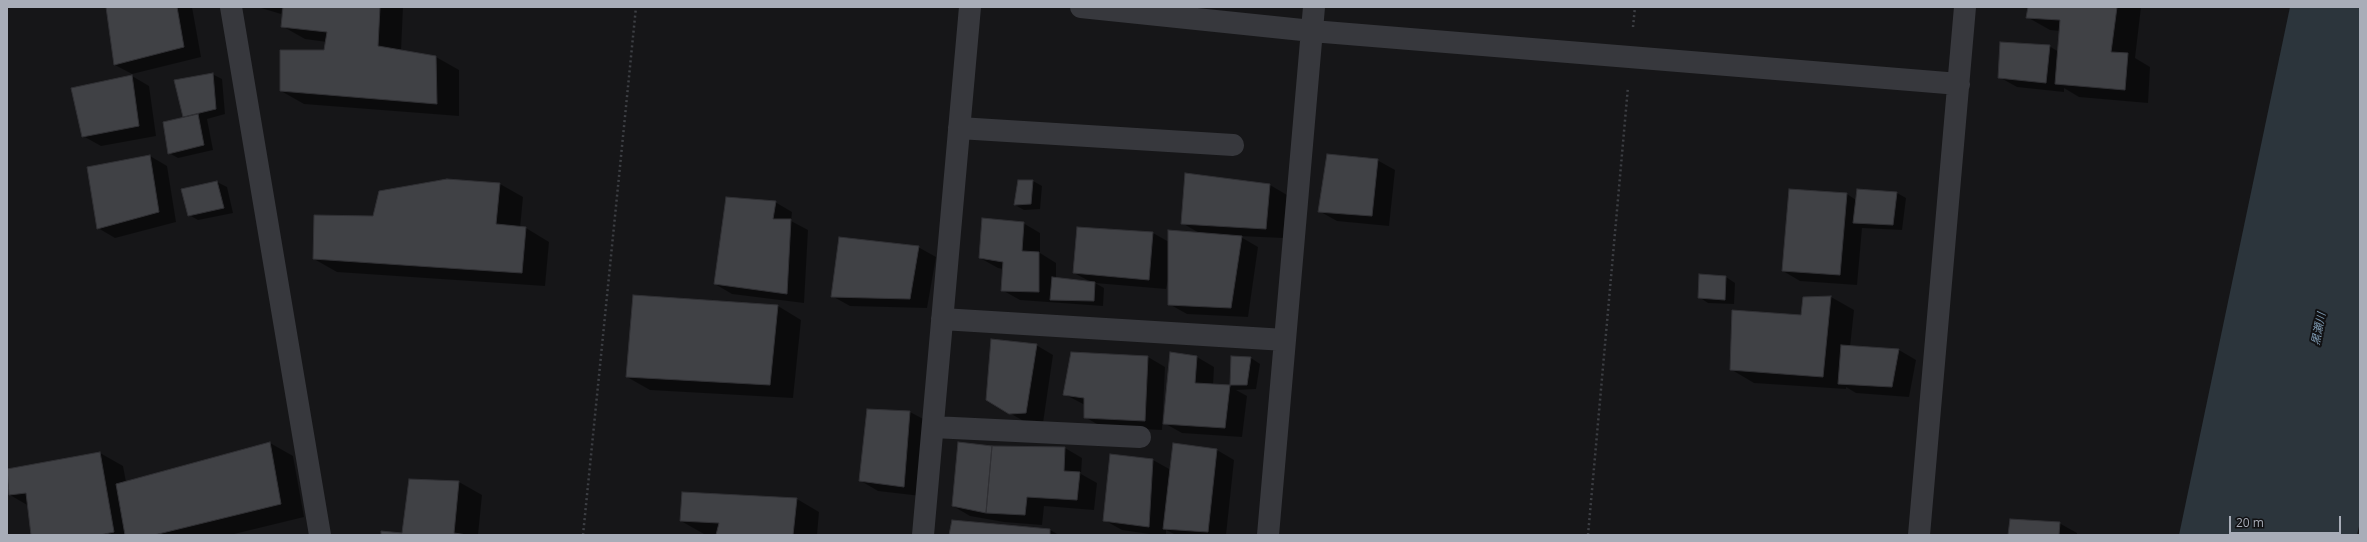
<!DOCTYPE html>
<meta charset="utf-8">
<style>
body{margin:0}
#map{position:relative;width:2367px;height:542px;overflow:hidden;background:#161618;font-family:"Open Sans",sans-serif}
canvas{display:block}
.frame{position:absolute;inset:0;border:8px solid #a8adb8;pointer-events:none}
.scale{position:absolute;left:2229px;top:516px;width:112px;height:18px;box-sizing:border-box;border:2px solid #a8adb8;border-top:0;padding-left:5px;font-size:12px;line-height:14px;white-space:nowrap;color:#a8adb8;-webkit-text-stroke:3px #111113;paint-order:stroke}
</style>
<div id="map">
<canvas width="2367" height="542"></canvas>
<div class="frame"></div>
<div class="scale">20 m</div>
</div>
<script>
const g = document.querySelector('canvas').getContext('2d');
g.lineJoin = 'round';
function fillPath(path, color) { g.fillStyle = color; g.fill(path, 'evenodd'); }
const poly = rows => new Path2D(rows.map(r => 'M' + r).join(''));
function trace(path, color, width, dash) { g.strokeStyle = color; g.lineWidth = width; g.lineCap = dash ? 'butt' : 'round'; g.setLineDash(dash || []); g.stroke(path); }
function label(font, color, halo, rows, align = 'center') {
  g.font = font + ' "Open Sans","Noto Sans JP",sans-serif'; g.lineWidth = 4; g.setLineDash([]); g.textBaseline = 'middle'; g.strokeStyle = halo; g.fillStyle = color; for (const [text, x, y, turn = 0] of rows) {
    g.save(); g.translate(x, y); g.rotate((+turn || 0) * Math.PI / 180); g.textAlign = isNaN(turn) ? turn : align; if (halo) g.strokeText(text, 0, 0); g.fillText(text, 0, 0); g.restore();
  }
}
fillPath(poly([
 [2290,7,2360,7,2360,522,2357,535,2179,535]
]), '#2c353c');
fillPath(poly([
 [107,7,192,7,201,57,132,74,115,65],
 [260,7,282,7,281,14,261,8],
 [284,7,403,7,401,51,436,57,459,70,459,116,304,104,281,91,325,51,327,42,305,39,282,26],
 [2029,7,2141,7,2135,58,2150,67,2148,103,2079,97,2064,88,2064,92,2017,87,1999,77,2049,46,2059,52,2060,31,2050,30,2027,17],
 [212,74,222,79,225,114,207,119,213,150,178,158,169,153,184,118,175,81],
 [132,76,149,86,156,136,101,146,83,136],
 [150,156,167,166,176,222,115,238,98,228],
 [1377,160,1395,170,1389,226,1337,221,1319,211],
 [1186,174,1270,185,1287,195,1283,238,1239,236,1258,247,1248,317,1187,314,1169,304,1169,275,1166,289,1095,283,1104,288,1103,306,1020,300,1002,290,1003,269,998,268,980,258,1023,223,1040,233,1040,253,1056,263,1056,279,1091,282,1074,273,1078,228,1153,233,1169,242,1201,234,1182,223],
 [1019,181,1033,181,1042,186,1040,209,1024,210,1015,205],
 [217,182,227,187,233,213,198,220,189,215,182,190],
 [500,184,523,197,520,228,526,228,549,242,545,286,337,272,314,259,373,217],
 [1790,190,1847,194,1856,200,1897,193,1906,198,1902,230,1862,228,1857,285,1800,281,1783,271],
 [775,202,792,212,791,221,808,230,804,303,732,294,715,284],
 [918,247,936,257,927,308,850,306,832,296],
 [1726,277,1735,283,1734,304,1708,303,1699,297],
 [634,296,778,306,801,320,793,398,650,390,627,377],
 [1831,297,1854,310,1850,347,1899,350,1916,360,1909,397,1856,393,1846,387,1846,389,1754,383,1732,370],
 [1036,345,1053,355,1043,423,1027,423,987,400],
 [1171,353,1197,357,1214,367,1213,386,1231,387,1232,357,1251,358,1260,364,1256,389,1236,390,1247,396,1242,437,1182,433,1164,423],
 [1148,357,1165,367,1162,430,1102,427,1085,417,1085,405,1064,394],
 [910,412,927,421,921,496,878,491,861,481],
 [270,443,293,456,304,517,230,535,32,535,29,506,10,495,7,486,7,470,100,453,123,466,126,482],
 [1174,444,1217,450,1234,460,1226,535,1176,535,1166,530,1166,535,1156,535,1122,530,1104,520,1153,460,1171,470],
 [1065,448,1082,458,1081,474,1097,483,1094,510,1044,506,1042,525,1004,522,970,516,953,506],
 [459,482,482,495,478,535,382,535,403,534],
 [797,499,819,512,817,535,704,534,681,521],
 [2059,523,2077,533,2077,535,2009,535],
 [1050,530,1059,535,950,535]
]), '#0007');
const building = poly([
 [106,7,177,7,184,47,114,65,106,7],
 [283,7,380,7,378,46,436,56,437,104,280,91,280,50,324,50,327,32,281,27,283,7],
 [2028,7,2117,7,2111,52,2128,53,2125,90,2055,84,2060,20,2026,18,2028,7],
 [2000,42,2050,45,2046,83,1998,78,2000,42],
 [213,73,216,109,183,117,174,80,213,73],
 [132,75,139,126,82,137,71,88,132,75],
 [198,114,204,145,168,154,163,122,198,114],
 [1327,154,1378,159,1372,216,1318,212,1327,154],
 [150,155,159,212,97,229,87,167,150,155],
 [1185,173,1270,184,1266,229,1181,224,1185,173],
 [447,179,500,183,496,224,526,227,522,273,313,259,314,215,373,216,379,191,447,179],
 [1018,180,1033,180,1031,204,1014,205,1018,180],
 [217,181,224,208,188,216,181,189,217,181],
 [1789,189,1847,193,1840,275,1782,271,1789,189],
 [1857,189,1897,192,1893,225,1853,223,1857,189],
 [726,197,776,201,773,219,791,219,787,294,714,284,726,197],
 [982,218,1024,222,1022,251,1039,252,1039,292,1001,291,1003,262,979,258,982,218],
 [1077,227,1153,232,1149,280,1073,273,1077,227],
 [1168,230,1242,236,1231,308,1168,305,1168,230],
 [839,237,919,246,910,299,831,297,839,237],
 [1699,274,1726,276,1725,300,1698,298,1699,274],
 [1052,277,1095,282,1094,301,1050,300,1052,277],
 [633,295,778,305,770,385,626,377,633,295],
 [1831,296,1823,377,1730,370,1732,310,1801,315,1803,297,1831,296],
 [991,339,1037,344,1026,413,1009,414,986,400,991,339],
 [1841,345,1899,349,1892,387,1838,384,1841,345],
 [1071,352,1148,356,1145,421,1084,418,1084,398,1063,395,1071,352],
 [1170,352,1197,356,1195,383,1230,385,1225,428,1163,424,1170,352],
 [1231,356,1251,357,1247,385,1230,385,1231,356],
 [867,409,910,411,904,487,859,481,867,409],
 [270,442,281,504,154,535,125,535,116,484,270,442],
 [958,442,992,446,986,513,952,506,958,442],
 [1173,443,1217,449,1208,532,1163,529,1173,443],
 [992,446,1065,447,1064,471,1080,472,1077,500,1027,497,1025,515,986,513,992,446],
 [100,452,114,532,100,535,31,535,26,493,9,495,7,469,100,452],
 [1110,454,1153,459,1149,527,1103,521,1110,454],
 [409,479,459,481,454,533,467,535,381,535,381,531,402,533,409,479],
 [682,492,797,498,793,535,716,535,719,523,680,521,682,492],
 [2010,519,2060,522,2059,535,2008,535,2010,519],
 [952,520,1050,529,1050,535,949,535,952,520]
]);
fillPath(building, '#404145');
trace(building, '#303034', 1);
trace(poly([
 [1633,27,1635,7],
 [583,535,636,7],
 [1588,535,1628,87]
]), '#3d3f44', 2.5, [2, 3]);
trace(poly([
 [231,7,320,535],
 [1081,7,1312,31,1959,84],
 [959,128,1233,145],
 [942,319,1285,340],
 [933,427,1140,437],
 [923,535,970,7],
 [1268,535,1314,7],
 [1919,535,1965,7]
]), '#37383d', 22);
label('italic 11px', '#7f9bb3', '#111113', [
 ["黒瀬川",2319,329,-79]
]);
</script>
